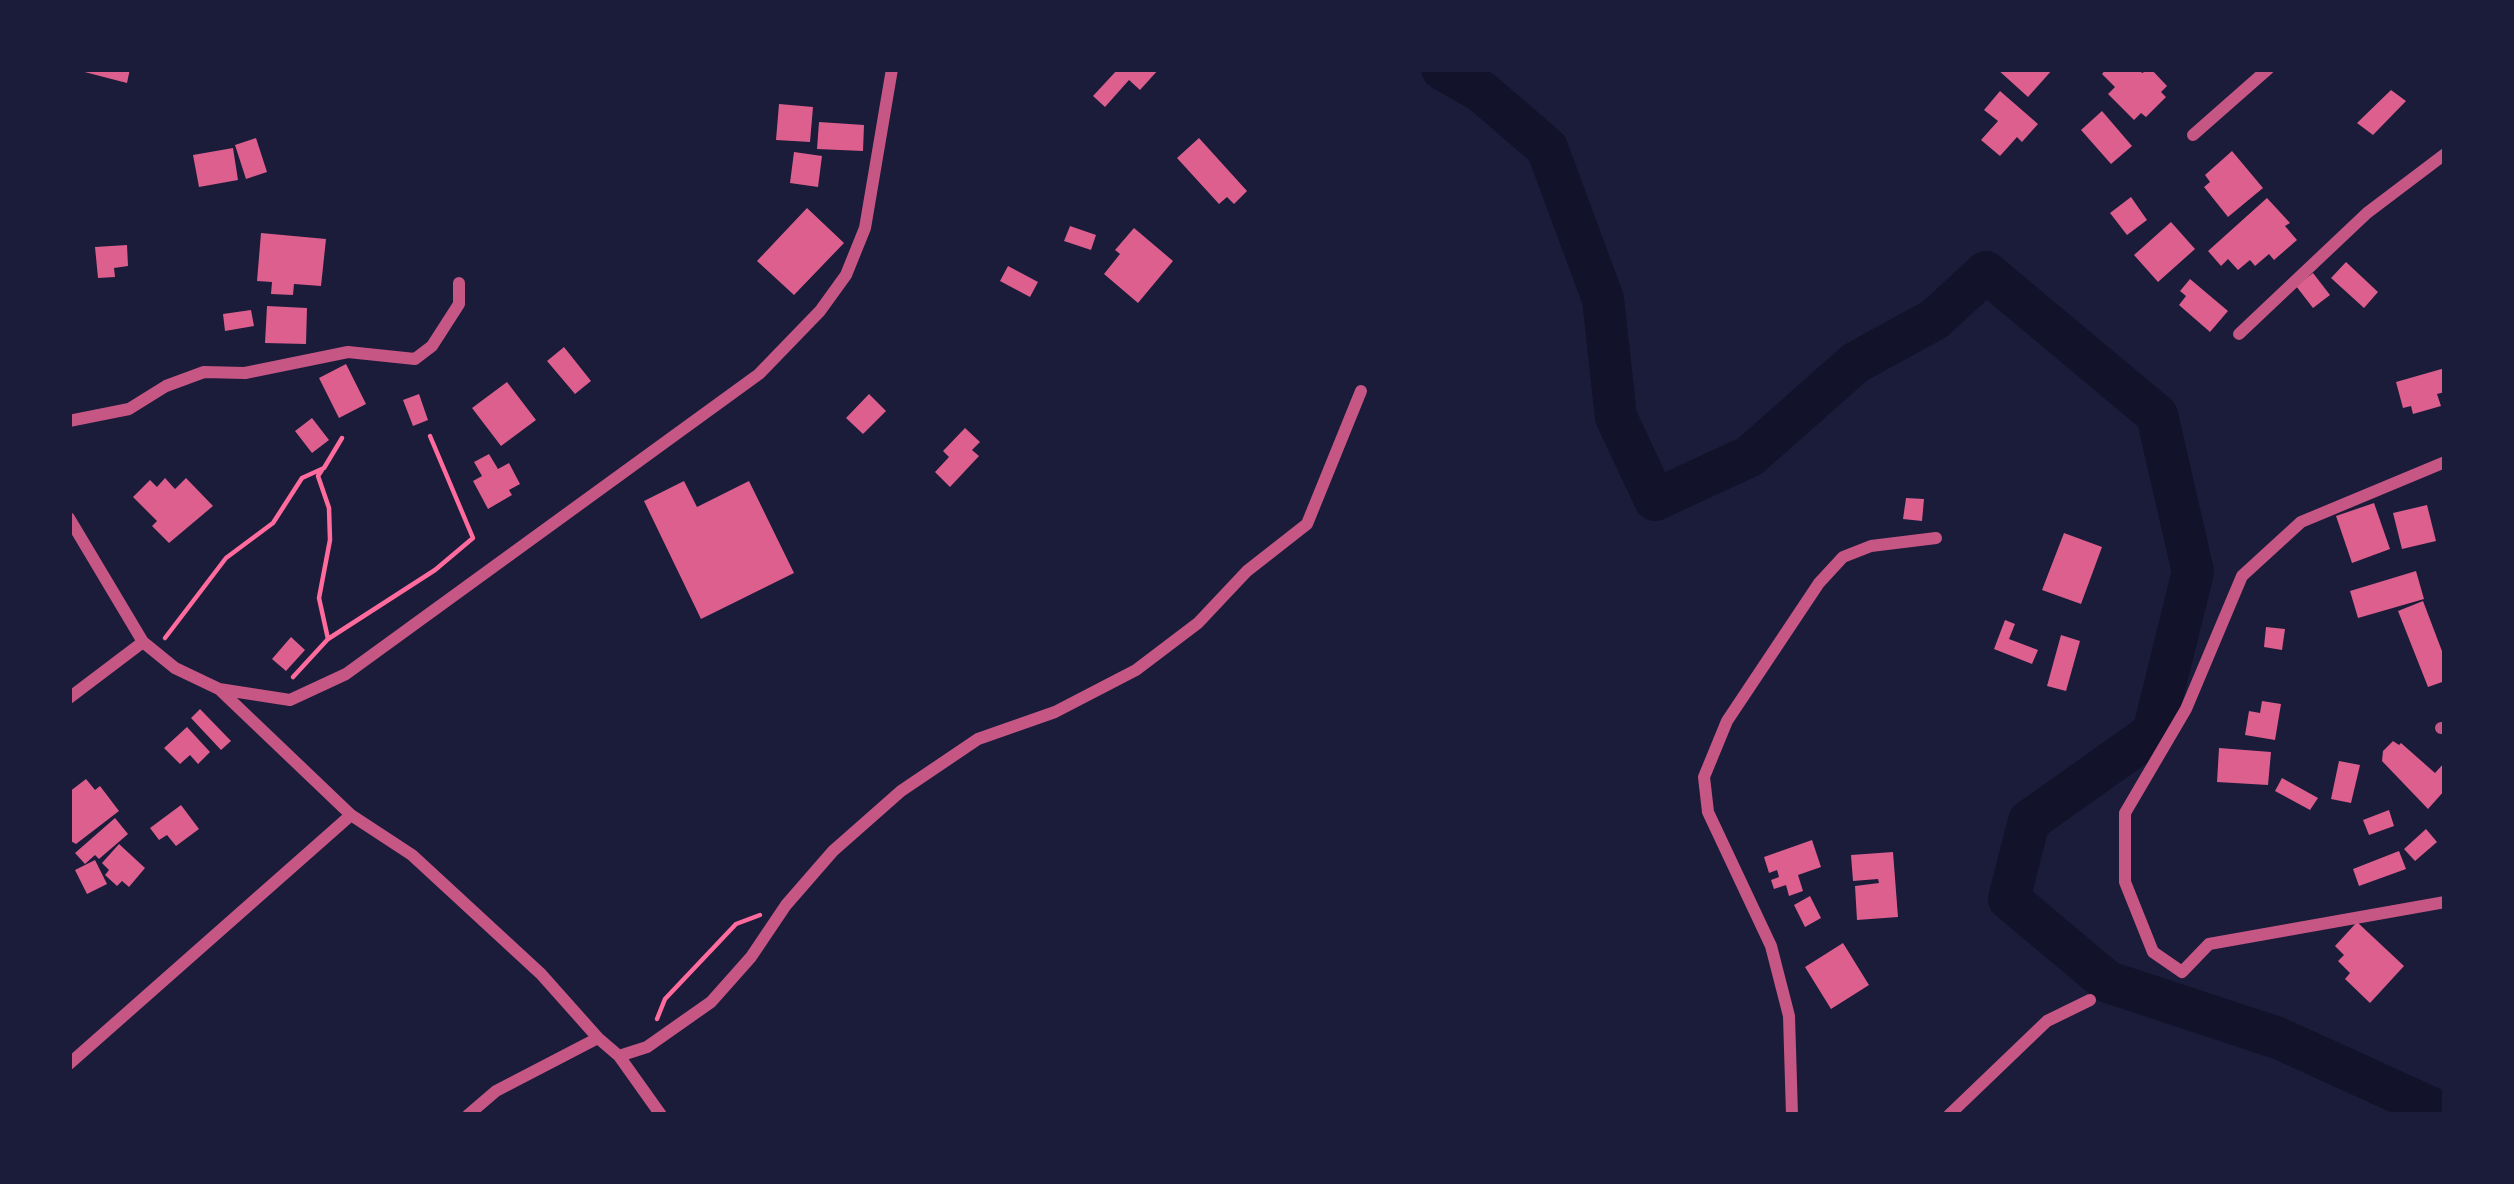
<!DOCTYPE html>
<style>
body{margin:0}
#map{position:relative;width:2514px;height:1184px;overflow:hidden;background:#1b1b3a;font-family:"DejaVu Sans",sans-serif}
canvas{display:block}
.frame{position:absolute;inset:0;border:72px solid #1b1b3a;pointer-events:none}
</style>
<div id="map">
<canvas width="2514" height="1184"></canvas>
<div class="frame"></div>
</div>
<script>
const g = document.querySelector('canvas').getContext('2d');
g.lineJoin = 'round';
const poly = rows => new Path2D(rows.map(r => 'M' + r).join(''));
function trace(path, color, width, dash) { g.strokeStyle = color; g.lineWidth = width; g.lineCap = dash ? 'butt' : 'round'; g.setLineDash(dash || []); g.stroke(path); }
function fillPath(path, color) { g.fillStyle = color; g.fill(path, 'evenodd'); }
trace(poly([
 [1442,69,1482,92,1547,148,1603,299,1616,417,1655,500,1750,456,1855,363,1935,319,1986,272,2157,415,2193,572,2153,733,2029,821,2009,899,2108,982,2278,1038,2445,1114]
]), '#12122b', 42);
fillPath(poly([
 [73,69,130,69,127,83],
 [1118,69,1159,69,1140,90,1129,80,1105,107,1093,96],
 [1997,69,2053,69,2028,97],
 [2106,69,2138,69,2142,73,2151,69,2167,86,2161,92,2166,97,2146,117,2141,113,2134,120,2108,94,2115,87,2102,74],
 [2391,90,2406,101,2373,135,2357,123],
 [2000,91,2038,124,2022,142,2017,137,2000,156,1981,140,1998,121,1984,110],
 [779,104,813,107,810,142,776,140],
 [2102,111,2132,146,2111,164,2081,130],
 [819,122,864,125,863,151,817,149],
 [256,138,267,172,246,179,235,145],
 [1199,138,1247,191,1234,204,1227,197,1219,204,1177,158],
 [233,148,238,180,199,187,193,155],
 [2232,151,2263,188,2228,217,2204,187,2210,182,2205,175],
 [794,152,822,156,818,187,790,183],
 [2131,197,2147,220,2127,235,2110,213],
 [2267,198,2290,223,2285,226,2297,240,2274,260,2269,254,2255,266,2250,260,2238,270,2228,259,2221,266,2208,251],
 [807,208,844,243,794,295,757,261],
 [2171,222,2195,249,2158,282,2134,255],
 [1070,226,1096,235,1091,250,1064,241],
 [1134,228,1173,261,1138,303,1104,274,1120,254,1115,250],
 [261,233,326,239,321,286,294,284,293,295,271,294,272,282,257,281],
 [127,245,128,266,114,268,115,277,98,278,95,247],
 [2346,262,2378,292,2364,308,2331,278],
 [1008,266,1038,282,1030,297,1000,281],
 [2313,273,2330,295,2313,308,2296,286],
 [2190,279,2228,311,2210,332,2179,305,2186,296,2180,291],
 [267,306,307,308,306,344,265,343],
 [251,310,254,326,225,331,223,314],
 [564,347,591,381,575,394,547,361],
 [346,364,366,404,339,418,319,378],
 [2445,368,2445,392,2437,394,2441,406,2413,414,2411,406,2403,408,2396,382],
 [507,382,536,420,501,446,472,408],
 [419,394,428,420,413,426,403,400],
 [869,394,886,411,863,434,846,418],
 [312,418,329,440,312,453,295,431],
 [965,428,980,442,972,450,979,456,950,487,935,472,949,457,943,451],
 [489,454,498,469,509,463,520,484,509,490,512,495,488,509,473,481,482,476,474,462],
 [165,478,175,489,186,478,213,506,169,543,152,526,157,521,133,497,150,480,157,487],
 [684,481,697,507,749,481,794,573,701,619,644,501],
 [1906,498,1924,499,1922,521,1903,519],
 [2374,503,2390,549,2352,563,2336,516],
 [2427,505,2436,541,2402,549,2393,513],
 [2064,533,2102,547,2081,604,2042,590],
 [2416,571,2424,599,2358,618,2350,591],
 [2423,601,2445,659,2445,681,2428,687,2398,611],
 [2005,620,2015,624,2009,639,2038,650,2032,664,1994,649],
 [2266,627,2285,629,2282,650,2264,647],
 [2061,635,2080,641,2066,691,2047,686],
 [291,637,305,650,286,671,272,659],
 [2262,701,2281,704,2275,740,2245,735,2249,711,2260,713],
 [200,709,231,741,221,750,191,718],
 [187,727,210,752,198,764,190,755,180,764,164,748],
 [2393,741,2399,745,2401,743,2435,773,2445,762,2445,790,2428,809,2382,761,2383,751],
 [2219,748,2271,752,2268,785,2217,782],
 [2339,761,2360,765,2351,803,2331,799],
 [2282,778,2318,798,2310,810,2275,791],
 [86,779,95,790,100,786,119,811,76,844,69,840,69,792],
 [181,805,199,829,176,846,167,835,159,840,150,828],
 [2389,810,2394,826,2369,835,2363,820],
 [115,818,128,834,99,859,95,855,85,864,75,853],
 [2426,829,2437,842,2415,861,2404,849],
 [1812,840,1821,867,1798,875,1803,891,1789,896,1786,885,1774,889,1771,880,1779,877,1777,870,1769,873,1764,857],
 [119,844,145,868,129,887,122,881,117,886,105,875,109,870,102,863],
 [2399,851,2406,869,2359,886,2353,869],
 [1893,852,1898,917,1857,920,1855,886,1879,883,1878,879,1853,881,1851,855],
 [95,860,107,884,87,894,75,870],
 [1810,896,1821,918,1805,927,1794,905],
 [2357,922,2404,966,2370,1003,2345,979,2350,973,2338,961,2344,955,2335,946],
 [1843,943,1869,985,1831,1009,1805,967]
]), '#dd5f8e');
trace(poly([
 [322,470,318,476,329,508,330,540,319,598,328,639],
 [165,638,226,558,273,523,302,478,324,468,342,438],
 [293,677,328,639,435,570,473,538,430,436],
 [657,1019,665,999,736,924,760,915]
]), '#ff6b9d', 4.5);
trace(poly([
 [2193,135,2268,69],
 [2239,334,2367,213,2445,154],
 [69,421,129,409,166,386,204,372,245,373,348,352,415,359,432,346,459,304,459,283],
 [2445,462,2301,522,2242,576,2186,709,2125,813,2125,882,2153,952,2182,972,2209,944,2445,902],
 [69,518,143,642,175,668,219,689,351,815,412,855,541,974,598,1038,619,1056,661,1115],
 [219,689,290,700,346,674,759,374,820,311,846,275,865,228,892,69],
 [69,698,143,642],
 [2441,728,2445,728],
 [619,1056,647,1047,711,1002,751,957,786,905,833,851,901,791,978,739,1055,712,1136,670,1198,623,1247,571,1307,524,1361,391],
 [69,1064,351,815],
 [468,1115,496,1091,598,1038],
 [1792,1115,1789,1016,1771,946,1708,812,1704,777,1727,721,1819,583,1843,557,1871,546,1936,538],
 [1949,1115,2047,1021,2090,1000]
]), '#c65784', 12);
</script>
